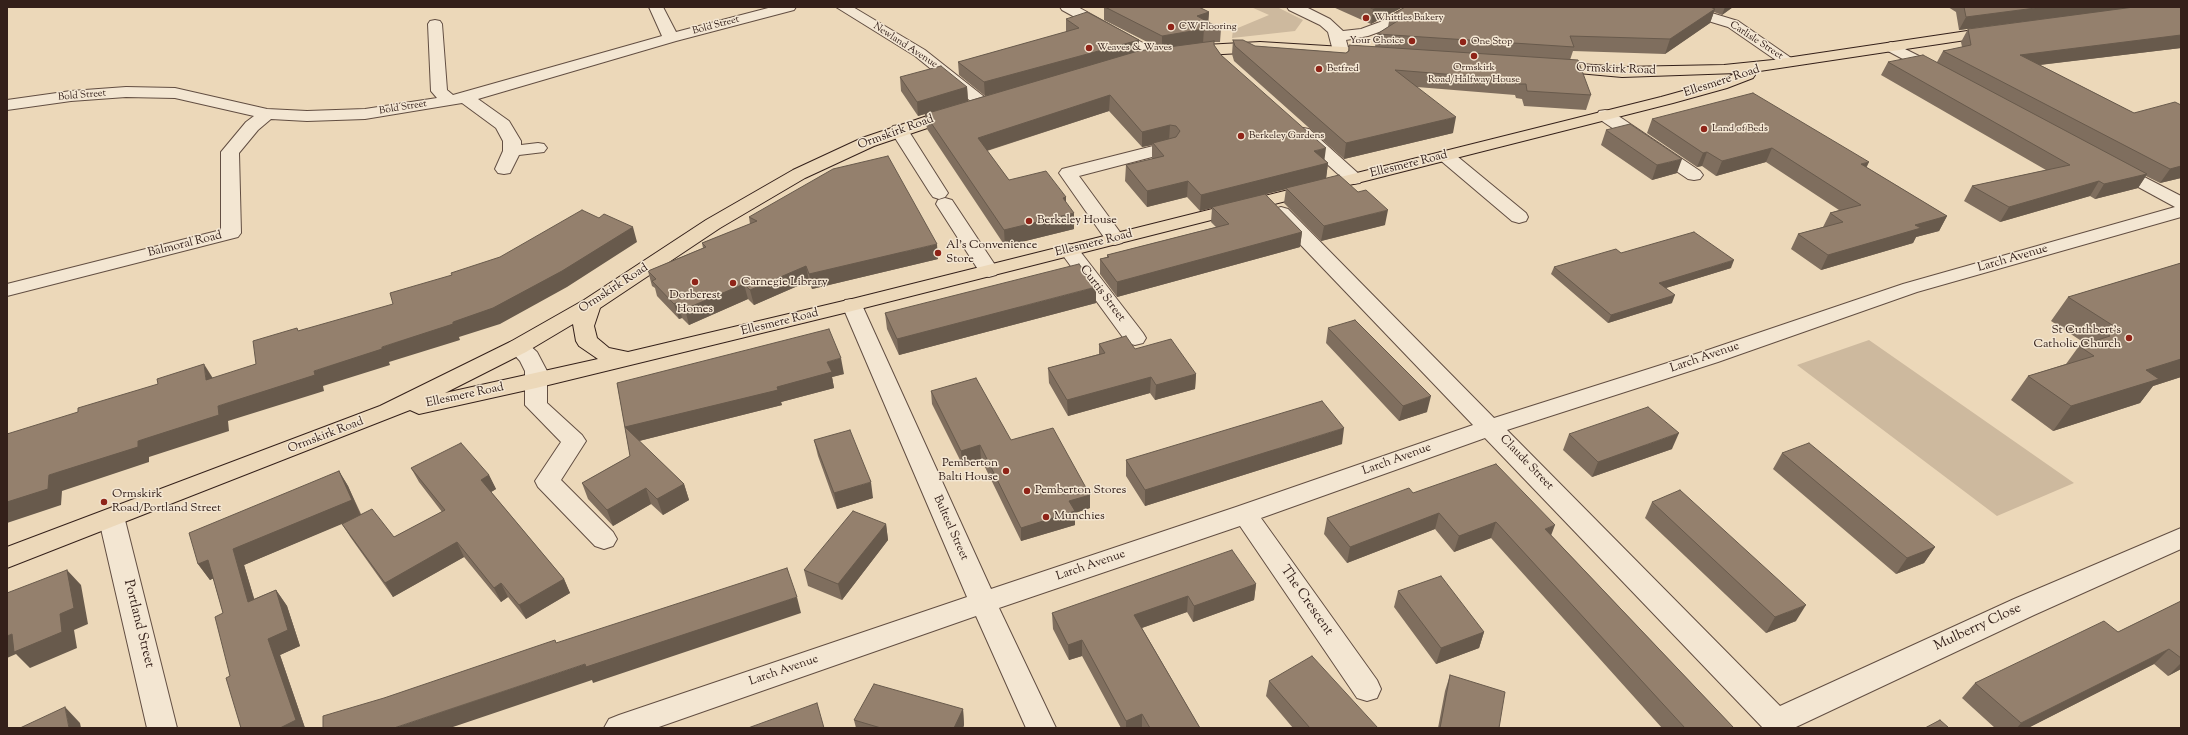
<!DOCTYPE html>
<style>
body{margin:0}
#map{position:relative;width:2188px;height:735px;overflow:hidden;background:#ecd8b9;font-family:"Sorts Mill Goudy",serif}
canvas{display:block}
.frame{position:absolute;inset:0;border:8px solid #34201a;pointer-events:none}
</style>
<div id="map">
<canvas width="2188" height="735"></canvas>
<div class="frame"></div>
</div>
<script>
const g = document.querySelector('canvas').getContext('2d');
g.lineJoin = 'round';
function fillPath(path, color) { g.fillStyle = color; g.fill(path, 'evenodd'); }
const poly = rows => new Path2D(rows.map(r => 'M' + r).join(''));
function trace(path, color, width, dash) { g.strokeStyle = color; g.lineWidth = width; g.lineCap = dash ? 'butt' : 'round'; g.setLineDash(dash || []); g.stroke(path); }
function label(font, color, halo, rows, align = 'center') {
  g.font = font + ' "Sorts Mill Goudy",serif'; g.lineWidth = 3; g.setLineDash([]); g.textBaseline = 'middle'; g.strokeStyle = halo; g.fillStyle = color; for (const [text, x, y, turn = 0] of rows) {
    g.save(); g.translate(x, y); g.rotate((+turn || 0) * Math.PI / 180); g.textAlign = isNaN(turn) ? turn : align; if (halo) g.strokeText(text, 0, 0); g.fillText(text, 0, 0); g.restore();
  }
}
fillPath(poly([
 [1251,7,1277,7,1303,20,1295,31,1232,38,1233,30,1269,15],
 [1869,340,2074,483,1997,516,1797,365]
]), '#cdb99e');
const minor = poly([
 [649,7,663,7,676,32,772,7,796,7,794,10,676,41,478,99,509,121,521,141,521,145,538,143,544,144,547,148,544,152,519,155,510,173,504,174,498,173,495,169,503,151,503,141,496,128,462,103,365,119,307,121,271,119,258,130,239,153,241,233,238,237,7,296,7,284,221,230,221,152,246,122,254,116,175,98,126,97,71,101,7,110,7,100,71,91,126,87,175,88,267,109,307,111,365,109,437,98,431,91,428,24,430,21,435,20,440,21,442,24,447,90,453,95,662,36,649,7],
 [836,7,853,7,925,50,992,103,990,107,978,107,915,56,836,7],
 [1060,7,1078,7,1152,48,1164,52,1167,55,1164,58,1159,60,1142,54,1062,10,1060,7],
 [1287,7,1306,7,1330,19,1343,31,1361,29,1380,22,1406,7,1424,7,1390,28,1368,36,1346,40,1349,51,1346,54,1341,56,1336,54,1333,51,1328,32,1320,25,1289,10,1287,7],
 [1670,7,1692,7,1738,21,1797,62,1795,65,1783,65,1728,27,1672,10,1670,7],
 [1891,42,1943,68,1945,71,1943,74,1937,76,1931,74,1886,50,1883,47,1886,44,1891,42],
 [1605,110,1611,111,1700,171,1703,175,1700,179,1694,180,1688,179,1599,119,1597,115,1599,111,1605,110],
 [899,125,905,126,908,130,948,193,945,197,939,199,933,197,930,193,890,130,893,126,899,125],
 [1303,128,1309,129,1360,175,1363,179,1360,183,1354,184,1348,183,1297,137,1294,133,1297,129,1303,128],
 [1169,142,1175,143,1178,147,1175,151,1079,176,1125,239,1122,243,1115,245,1108,243,1059,173,1062,169,1169,142],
 [1446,151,1452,152,1526,213,1528,217,1526,221,1519,223,1512,221,1440,160,1437,156,1440,152,1446,151],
 [2115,162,2181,196,2181,217,1917,292,1718,362,1507,430,1780,706,2014,599,2181,528,2181,549,2034,615,1796,727,1797,728,1763,728,1485,438,1261,518,1377,680,1381,689,1377,698,1367,701,1357,698,1240,526,999,608,1056,728,1026,728,976,616,656,728,604,728,609,719,619,715,967,597,842,305,845,300,852,299,859,300,862,305,991,589,1236,507,1473,425,1274,217,1272,213,1274,209,1281,207,1288,209,1494,418,1702,352,1903,284,2175,207,2109,171,2106,167,2109,163,2115,162],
 [945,198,952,200,999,271,996,275,989,277,982,275,979,271,936,204,938,200,945,198],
 [1069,244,1076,246,1143,333,1146,338,1143,343,1135,345,1127,343,1059,250,1062,246,1069,244],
 [518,340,526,342,537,352,547,371,547,403,582,435,586,441,561,480,613,532,617,539,613,546,604,549,595,546,538,487,535,481,561,442,525,405,525,371,520,361,507,347,510,342,518,340],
 [112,511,121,513,125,520,177,728,147,728,99,520,103,513,112,511]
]);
const highway = poly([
 [1994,27,1999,29,2002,32,1999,35,1753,72,1755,75,1753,78,1727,88,1673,103,852,311,536,388,419,414,410,410,7,568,7,547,380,406,510,342,584,300,706,220,793,170,862,138,948,109,960,109,962,113,960,117,874,146,805,178,720,228,600,308,594,326,597,338,609,348,628,352,852,299,1661,97,1715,82,1737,73,1622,77,1545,70,1543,67,1545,64,1551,62,1622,67,1724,65,1773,60,1994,27],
 [573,324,576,341,579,346,598,359,445,393,526,352,573,324],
 [1260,42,1377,49,1382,51,1385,54,1382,57,1377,59,1260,52,1186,56,1181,54,1178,51,1181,48,1186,46,1260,42]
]);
trace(minor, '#624e42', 2);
trace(highway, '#34201a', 2);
fillPath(minor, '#f3e6d2');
fillPath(highway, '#ecd8b9');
fillPath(poly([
 [1104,7,1209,12,1208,22,1221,29,1220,42,1214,42,1214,45,1221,55,1328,163,1326,178,1385,225,1321,241,1284,203,1286,189,1265,194,1302,232,1300,247,1117,297,1100,274,1100,259,1107,257,1107,255,1216,227,1211,222,1212,208,1200,211,1187,197,1147,207,1125,181,1126,165,1152,159,1152,145,1142,147,1109,111,987,151,1009,180,1066,197,1066,202,1074,229,1005,246,927,129,925,114,918,116,901,91,900,77,967,87,968,101,1001,91,985,96,959,75,958,62,1066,32,1066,19,1139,40,1139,51,1159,48,1104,20],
 [1333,7,1403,7,1371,24],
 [1405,7,1733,7,1722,15,1714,12,1710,23,1665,54,1573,51,1570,60,1591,95,1586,110,1524,106,1522,99,1516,98,1515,95,1417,87,1453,133,1344,159,1234,61,1232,54,1233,40,1255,46,1346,53,1348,51,1349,45,1375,47,1377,34,1388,27,1390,16],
 [1948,7,2181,7,2181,48,2040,65,2134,113,2181,105,2181,178,2160,183,2146,176,2138,188,2095,199,2090,196,2000,222,1964,201,1972,186,2046,170,1881,75,1888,62,1937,62,1943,51,1962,47,1961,42,1968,29,2066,16,1959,30,1956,12],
 [1652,119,1866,167,1947,216,1939,231,1916,237,1913,243,1821,270,1791,249,1798,234,1823,227,1830,213,1839,210,1766,162,1716,176,1702,166,1697,167,1647,133],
 [1606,130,1677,173,1652,180,1601,145],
 [749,217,938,259,812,289,809,281,754,305,748,299,689,325,682,318,679,319,657,296,655,288,652,286,648,271,703,248,702,243,750,224],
 [2181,263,2181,377,2153,386,2140,403,2053,431,2011,400,2028,376,2066,364,2079,346,2086,344,2051,321,2068,297],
 [1554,267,1731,268,1666,288,1672,303,1608,323,1551,274],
 [1096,303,899,355,887,329,885,313],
 [1328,328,1427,412,1399,421,1326,343],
 [1099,344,1135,349,1196,374,1195,389,1155,400,1150,393,1068,416,1049,383,1048,368,1099,354],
 [844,374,832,377,834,388,781,402,782,405,639,441,684,484,689,500,663,515,651,504,613,526,588,499,582,483,630,456,617,383],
 [931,391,1011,440,1090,495,1090,508,1075,513,1075,525,1021,541,981,459,962,464,932,404],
 [1569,434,1672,449,1592,477,1563,450],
 [814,440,873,498,837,509,818,456],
 [1342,444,1145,506,1126,476,1126,460],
 [1782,453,1935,547,1924,563,1896,574,1773,469],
 [411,468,489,475,496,489,491,492,564,579,570,593,526,619,508,597,501,602,464,557,393,597,351,538,342,524,345,522,244,565,254,599,276,590,287,606,300,646,280,655,305,728,241,728,230,676,223,613,213,578,210,580,198,564,339,471,348,486,361,514,394,537,442,512,419,482],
 [1413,493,1551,535,1734,728,1662,728,1491,538,1454,552,1435,529,1347,563,1324,534,1327,518],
 [1652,502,1796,621,1766,633,1645,518],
 [886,524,888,540,842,600,808,586,804,570],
 [1256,584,1254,600,1193,622,1187,612,1142,628,1200,728,1121,728,1082,656,1069,660,1053,629,1052,613],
 [1398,591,1484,632,1479,648,1436,664,1394,607],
 [2181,601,2181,669,2168,676,2154,664,2028,728,1995,728,1962,698,1975,683,2118,632],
 [1450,675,1499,728,1438,728,1445,691],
 [1269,681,1378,728,1293,728,1266,696],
 [963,709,964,725,963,728,856,728,854,720]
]), '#7f6e5e');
fillPath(poly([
 [1377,7,1403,7,1371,24,1373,9],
 [1725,7,1733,7,1722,15],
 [2043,7,2136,7,1959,30,1966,17],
 [1715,9,1710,23,1665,54,1670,39],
 [1209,12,1208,25,1197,16],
 [1204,29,1203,43,1162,50,1162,36],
 [2181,35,2181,48,2013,68,2020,55],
 [1139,40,1139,54,985,96,984,82],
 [967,87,968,101,918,116,917,102],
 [1110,95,1109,111,979,153,978,138],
 [1456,117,1453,133,1344,159,1346,143],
 [1170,125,1169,141,1153,143,1152,145,1142,147,1142,132],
 [1326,148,1324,163,1314,151],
 [1772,148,1766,162,1716,176,1722,161],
 [1707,152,1702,166,1697,167,1703,153],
 [1682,159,1677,173,1652,180,1657,165],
 [1869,162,1862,177,1861,164],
 [1328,163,1326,179,1200,211,1201,195],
 [2181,166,2181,178,2160,183,2170,169],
 [2147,174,2138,188,2095,199,2104,184],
 [1188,181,1187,197,1147,207,1147,191],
 [2099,181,2090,196,2000,222,2009,207],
 [1066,197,1066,213,1063,198],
 [1388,210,1385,225,1321,241,1324,226],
 [1074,213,1074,229,1005,246,1004,230],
 [1947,216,1939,231,1916,237,1913,243,1821,270,1828,255,1915,225],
 [633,227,637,242,567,287,500,324,459,337,460,340,389,362,390,365,323,386,324,391,228,421,229,431,149,457,149,462,62,491,61,505,7,523,7,502,49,475,138,441,218,406,314,371,453,322],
 [1302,232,1300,247,1117,297,1117,282],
 [937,244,938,259,812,289,809,274],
 [1734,260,1731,268,1656,291,1659,283],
 [806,266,809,281,754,305,750,290],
 [744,284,748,299,689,325,685,309],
 [1096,287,1096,303,899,355,897,339],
 [1675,295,1672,303,1608,323,1611,315],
 [678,302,682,318,679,319,674,304],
 [841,358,844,374,832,377,834,388,781,402,782,405,631,443,625,427,777,387,827,362],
 [2181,359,2181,377,2153,386,2140,403,2053,431,2071,406,2146,370],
 [204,364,214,380,206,380],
 [1196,374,1195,389,1155,400,1156,385],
 [1151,377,1150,393,1068,416,1067,400],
 [1431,396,1427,412,1399,421,1403,406],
 [1344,428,1342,444,1145,506,1145,490],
 [1679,433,1672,449,1592,477,1598,462],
 [980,445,981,459,962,464,961,451],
 [339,471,348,486,361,516,244,565,260,618,248,602,233,549],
 [489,475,496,489,488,494,481,480],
 [871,482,873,498,837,509,834,493],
 [684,484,689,500,663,515,657,499],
 [646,488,651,504,613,526,607,510],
 [1090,495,1090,508,1075,513,1075,525,1021,541,1021,528,1069,501],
 [1439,513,1435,529,1347,563,1350,547],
 [1496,522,1491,538,1454,552,1459,536],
 [886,524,888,540,842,600,838,584],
 [1555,525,1549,541,1545,529],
 [457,542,464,557,393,597,385,583],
 [1935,547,1924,563,1896,574,1907,558],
 [208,560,219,576,210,580,198,564],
 [67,570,81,585,88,624,74,630,77,648,30,668,16,654,7,658,7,636,60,614],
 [564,579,570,593,526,619,519,605],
 [501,583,508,597,501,602,494,588],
 [1256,584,1254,600,1193,622,1194,606],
 [276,590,287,606,300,646,280,655,305,728,280,728,268,639],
 [1188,596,1187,612,1133,631,1134,615],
 [797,597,801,613,593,683,592,680,450,728,394,728,585,664],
 [1806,605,1796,621,1766,633,1775,617],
 [1484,632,1479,648,1436,664,1441,648],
 [1082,640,1082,656,1069,660,1068,645],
 [2169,649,2154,664,2028,728,2017,728,2021,723],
 [2181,663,2181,669,2168,676],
 [65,707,80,723,81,728,69,728],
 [963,709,964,725,963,728,954,728],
 [1142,714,1142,728,1126,728,1126,721]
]), '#685a4c');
const building = poly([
 [1105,7,1199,7,1209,12,1197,16,1221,29,1204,29,1162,36,1105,7],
 [1369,7,1377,7,1373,9,1369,7],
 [1405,7,1710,7,1715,9,1670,39,1570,36,1574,47,1377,34,1399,20,1390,16,1405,7],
 [1964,7,2043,7,1966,17,1964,7],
 [2134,7,2181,7,2181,35,2020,55,2134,113,2175,102,2181,105,2181,166,2170,169,1943,51,1971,45,1968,29,2134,7],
 [1087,12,1139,40,984,82,958,62,1079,28,1066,19,1087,12],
 [1233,40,1243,40,1255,46,1346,53,1349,51,1349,45,1578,60,1591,95,1527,91,1526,84,1519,84,1518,80,1395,70,1456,117,1346,143,1235,46,1233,40],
 [1214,41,1214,45,1221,55,1326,148,1314,151,1328,163,1201,195,1188,181,1147,191,1126,165,1164,156,1153,143,1176,137,1180,131,1176,126,1170,125,1142,132,1110,95,978,138,1009,180,1046,171,1066,197,1063,198,1074,213,1004,230,925,114,1138,51,1214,41],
 [1923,55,2147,174,2104,184,2099,181,2009,207,1972,186,2070,165,1888,62,1923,55],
 [941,66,967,87,917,102,900,77,941,66],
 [1753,93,1869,162,1861,164,1947,216,1915,225,1921,228,1828,255,1798,234,1843,222,1830,213,1861,205,1772,148,1722,161,1707,152,1703,153,1652,119,1753,93],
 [1630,124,1682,159,1657,165,1606,130,1630,124],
 [888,156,937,244,809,274,806,266,750,290,744,284,685,309,678,302,674,304,652,281,656,279,648,271,706,247,702,243,757,221,749,217,833,169,888,156],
 [1339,175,1358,192,1366,190,1388,210,1324,226,1286,188,1339,175],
 [1265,194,1302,232,1117,282,1100,259,1109,257,1107,255,1229,224,1212,207,1265,194],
 [582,210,599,218,604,214,633,227,562,271,493,308,453,322,453,324,382,347,382,349,314,371,315,375,218,406,219,415,138,441,138,447,49,475,48,489,7,502,7,434,78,412,78,408,158,384,157,379,204,364,206,380,256,364,253,341,297,328,298,331,393,304,390,293,452,275,451,273,500,257,582,210],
 [1694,232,1734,260,1659,283,1675,295,1611,315,1554,267,1616,249,1621,253,1694,232],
 [2181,263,2181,359,2146,370,2159,379,2071,406,2028,376,2094,356,2079,346,2110,336,2107,334,2120,330,2068,297,2181,263],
 [1079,264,1096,287,897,339,885,313,1079,264],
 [1355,320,1431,396,1403,406,1328,328,1355,320],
 [829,329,841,358,827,362,832,372,777,387,778,390,625,427,684,484,657,499,646,488,607,510,582,483,630,456,617,383,829,329],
 [1126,336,1135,349,1171,339,1196,374,1156,385,1151,377,1067,400,1048,368,1105,353,1099,344,1126,336],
 [976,378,1011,440,1053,428,1090,495,1069,501,1075,511,1021,528,980,445,961,451,931,391,976,378],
 [1322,401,1344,428,1145,490,1126,460,1322,401],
 [1648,407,1679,433,1598,462,1569,434,1648,407],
 [850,430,871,482,834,493,814,440,850,430],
 [461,443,489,475,481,480,564,579,519,605,501,583,494,588,457,542,385,583,342,524,372,509,394,537,445,510,411,468,461,443],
 [1809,443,1935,547,1907,558,1782,453,1809,443],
 [1496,464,1555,525,1545,529,1734,728,1685,728,1496,522,1459,536,1439,513,1350,547,1327,518,1409,488,1413,493,1496,464],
 [339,471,352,500,233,549,248,602,276,590,288,630,268,639,296,720,280,728,241,728,226,678,230,676,215,617,223,613,208,560,198,564,189,533,339,471],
 [1680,490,1806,605,1775,617,1652,502,1680,490],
 [853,511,886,524,838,584,804,570,853,511],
 [1232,550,1256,584,1194,606,1188,596,1134,615,1200,728,1150,728,1142,714,1126,721,1082,640,1068,645,1052,613,1232,550],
 [787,568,797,597,586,667,585,664,394,728,323,728,323,716,384,698,555,640,556,643,787,568],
 [67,570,74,608,60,614,62,632,14,652,12,634,7,636,7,593,67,570],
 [1441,576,1484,632,1441,648,1398,591,1441,576],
 [2181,601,2181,658,2169,649,2021,723,1975,683,2104,621,2118,632,2181,601],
 [1312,656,1378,728,1310,728,1269,681,1312,656],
 [1450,675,1505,692,1499,728,1440,728,1450,675],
 [874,684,963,709,954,728,881,728,854,720,874,684],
 [817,703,824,728,748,728,817,703],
 [65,707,69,728,20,728,65,707],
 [1940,720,1949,728,1925,728,1940,720]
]);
fillPath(building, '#94806d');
trace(building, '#685a4c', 1);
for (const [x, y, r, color] of [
 [1366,18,4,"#8f2418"],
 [1171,27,4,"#8f2418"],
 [1412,41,4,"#8f2418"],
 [1463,42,4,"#8f2418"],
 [1089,48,4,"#8f2418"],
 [1474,56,4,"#8f2418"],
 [1319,69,4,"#8f2418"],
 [1704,129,4,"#8f2418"],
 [1241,136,4,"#8f2418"],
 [1029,221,4,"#8f2418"],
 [938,253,4,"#8f2418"],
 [695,282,4,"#8f2418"],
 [733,283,4,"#8f2418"],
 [2129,338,4,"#8f2418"],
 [1006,471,4,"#8f2418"],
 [1027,491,4,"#8f2418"],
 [104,502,4,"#8f2418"],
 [1046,517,4,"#8f2418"]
]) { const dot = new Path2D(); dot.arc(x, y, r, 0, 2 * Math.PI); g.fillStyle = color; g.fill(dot); trace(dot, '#f3e6d2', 1.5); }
label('10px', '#34201a', '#f3e6d2', [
 ["Whittles Bakery",1374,18],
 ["CW Flooring",1179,27],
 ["Your Choice",1404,41,"right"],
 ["One Stop",1471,42],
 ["Weaves & Waves",1097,48],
 ["Ormskirk",1474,68,"center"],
 ["Road/Halfway House",1474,80,"center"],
 ["Betfred",1327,69],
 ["Land of Beds",1712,129],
 ["Berkeley Gardens",1249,136]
], 'left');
label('10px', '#34201a', '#f3e6d2', [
 ["Bold Street",716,26,-15],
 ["Carlisle Street",1756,41,33],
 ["Newland Avenue",905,46,33],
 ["Bold Street",82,96,-5],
 ["Bold Street",403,108,-9]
]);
label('12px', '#34201a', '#f3e6d2', [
 ["Ormskirk Road",1616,70,2],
 ["Ellesmere Road",1722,82,-18],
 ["Ormskirk Road",896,133,-20],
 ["Ellesmere Road",1409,165,-14],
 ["Ellesmere Road",1094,244,-14],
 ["Balmoral Road",185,245,-14],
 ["Larch Avenue",2013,259,-16],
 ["Ormskirk Road",614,289,-33],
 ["Curtis Street",1102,294,53],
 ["Ellesmere Road",780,323,-14],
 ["Larch Avenue",1705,358,-19],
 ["Ellesmere Road",465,396,-12],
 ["Ormskirk Road",326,436,-21],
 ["Larch Avenue",1397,460,-20],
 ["Claude Street",1526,463,46],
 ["Bulteel Street",950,528,66],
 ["Larch Avenue",1091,566,-19],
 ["Larch Avenue",784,671,-19]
]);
label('12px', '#34201a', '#f3e6d2', [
 ["Berkeley House",1037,221],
 ["Al's Convenience",946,246],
 ["Store",946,260],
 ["Carnegie Library",741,283],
 ["Dorbcrest",695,296,"center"],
 ["Homes",695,310,"center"],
 ["St Cuthbert's",2121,331,"right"],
 ["Catholic Church",2121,345,"right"],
 ["Pemberton",998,464,"right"],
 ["Balti House",998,478,"right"],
 ["Pemberton Stores",1035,491],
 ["Ormskirk",112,495],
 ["Road/Portland Street",112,509],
 ["Munchies",1054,517]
], 'left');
label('14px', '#34201a', '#f3e6d2', [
 ["The Crescent",1306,601,55],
 ["Portland Street",138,624,76],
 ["Mulberry Close",1978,628,-25]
]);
</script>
